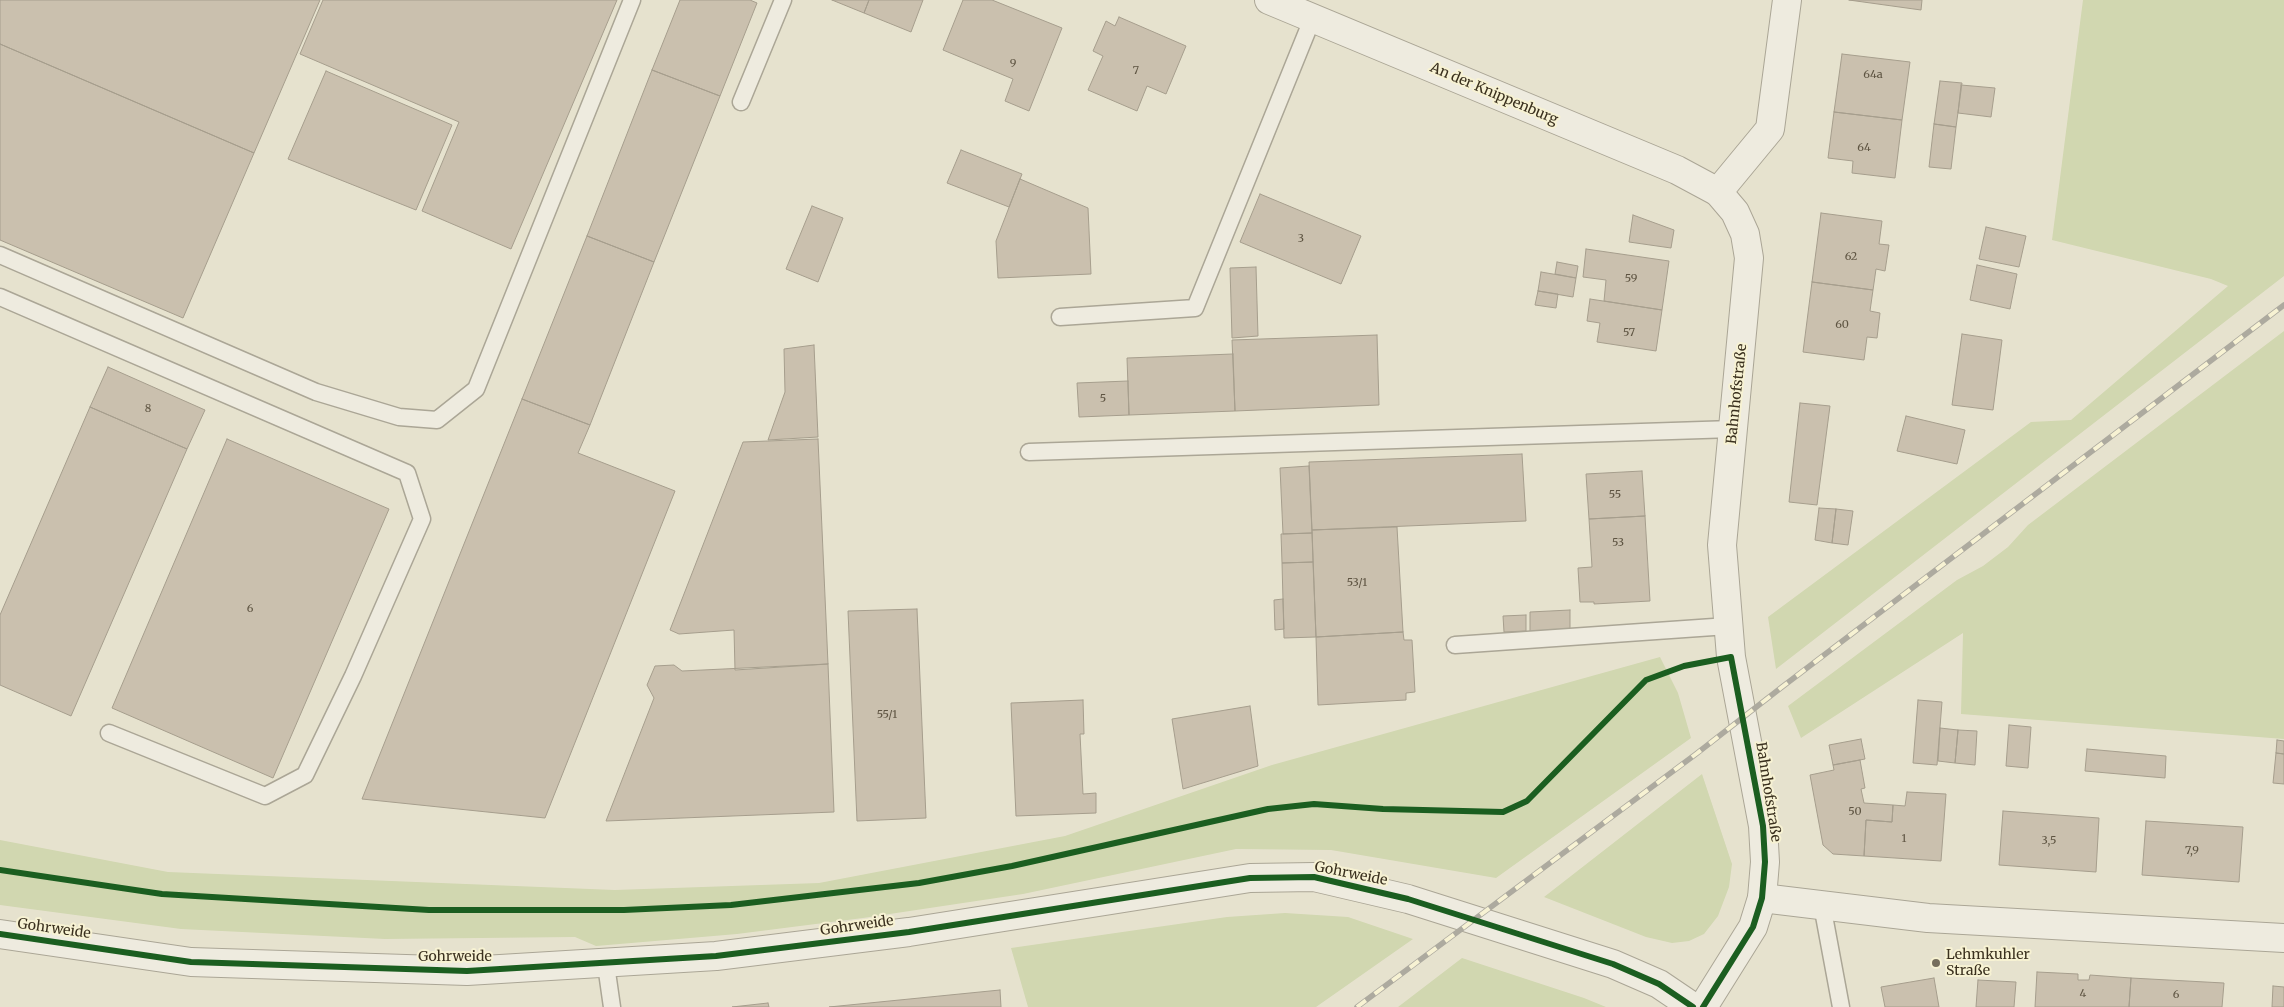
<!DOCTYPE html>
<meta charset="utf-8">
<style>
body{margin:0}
canvas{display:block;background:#e6e2ce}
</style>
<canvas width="2284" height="1007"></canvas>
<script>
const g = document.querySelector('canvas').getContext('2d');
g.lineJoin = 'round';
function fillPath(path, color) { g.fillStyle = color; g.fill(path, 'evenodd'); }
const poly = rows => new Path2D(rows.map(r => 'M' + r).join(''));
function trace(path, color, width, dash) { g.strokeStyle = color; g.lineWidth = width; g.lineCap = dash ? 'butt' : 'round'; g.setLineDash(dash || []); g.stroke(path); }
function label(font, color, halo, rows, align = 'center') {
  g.font = font + ' Merriweather,serif'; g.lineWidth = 4; g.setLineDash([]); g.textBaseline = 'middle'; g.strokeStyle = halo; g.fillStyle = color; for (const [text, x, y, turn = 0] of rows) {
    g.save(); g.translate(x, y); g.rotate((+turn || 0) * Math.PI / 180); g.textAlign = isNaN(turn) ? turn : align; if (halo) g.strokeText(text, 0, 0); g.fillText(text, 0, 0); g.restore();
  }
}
fillPath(poly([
 [2083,0,2284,0,2284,276,1776,669,1768,617,2031,422,2071,420,2228,286,2211,279,2052,240],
 [2284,331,2284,739,1961,714,1963,633,1801,738,1788,706,1957,580,1983,566,2008,547,2028,525],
 [1660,657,1678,693,1691,738,1496,878,1331,850,1236,849,1023,894,863,918,737,934,596,946,575,937,385,939,181,929,0,905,0,840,168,872,615,890,819,883,1065,836,1272,765],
 [1702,774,1732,864,1729,887,1718,916,1704,934,1689,941,1672,943,1646,937,1544,897],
 [1285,913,1348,917,1413,939,1316,1007,1028,1007,1011,948,1227,917],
 [1462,958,1584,998,1606,1007,1398,1007]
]), '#d1d7b0');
const building = poly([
 [0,0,320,0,254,153,0,44,0,0],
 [323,0,617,0,511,249,422,211,459,122,300,54,323,0],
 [680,0,750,0,757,3,720,96,652,70,680,0],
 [832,0,869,0,864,13,832,0],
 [869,0,923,0,911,32,864,13,869,0],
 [963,0,992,0,1062,28,1029,111,1005,101,1013,79,943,50,963,0],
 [1849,0,1922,0,1921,10,1849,0],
 [1119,17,1186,46,1166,94,1147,86,1137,111,1088,90,1103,56,1093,51,1106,21,1115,26,1119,17],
 [0,44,254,153,183,318,0,240,0,44],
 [1842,54,1910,62,1902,120,1834,112,1842,54],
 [652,70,720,96,654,262,587,236,652,70],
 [326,71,452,125,416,210,288,159,326,71],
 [1940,81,1962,83,1956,127,1934,124,1940,81],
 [1961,85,1995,88,1991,117,1958,113,1961,85],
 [1834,112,1902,120,1895,178,1852,173,1853,161,1828,158,1834,112],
 [1934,124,1956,127,1951,169,1929,167,1934,124],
 [961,150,1022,174,1009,207,947,183,961,150],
 [1020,179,1088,208,1091,274,998,278,996,241,1020,179],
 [1260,194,1361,236,1341,284,1240,242,1260,194],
 [812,206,843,218,818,282,786,269,812,206],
 [1821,213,1882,221,1879,244,1889,245,1885,271,1876,269,1873,290,1812,282,1821,213],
 [1633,215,1674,230,1671,248,1629,242,1633,215],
 [1986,227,2026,236,2019,267,1979,259,1986,227],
 [587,236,654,262,590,425,522,399,587,236],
 [1586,249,1669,261,1662,310,1604,301,1606,280,1583,277,1586,249],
 [1557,262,1578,266,1576,278,1555,274,1557,262],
 [1977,265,2017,274,2010,309,1970,300,1977,265],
 [1256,267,1258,336,1232,338,1230,268,1256,267],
 [1541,272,1576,278,1573,297,1538,291,1541,272],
 [1812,282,1873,290,1870,311,1880,313,1877,338,1867,337,1864,360,1803,352,1812,282],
 [1538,291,1558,294,1556,308,1535,305,1538,291],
 [1590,299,1662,310,1656,351,1597,342,1600,323,1587,321,1590,299],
 [1962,334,2002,340,1993,410,1952,405,1962,334],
 [1377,335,1379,405,1235,411,1232,340,1377,335],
 [814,345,818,437,768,440,785,392,784,349,814,345],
 [1233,354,1235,411,1129,415,1127,358,1233,354],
 [108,367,205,410,187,449,90,407,108,367],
 [1128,381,1129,415,1079,417,1077,383,1128,381],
 [522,399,590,425,578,453,675,491,545,818,362,799,522,399],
 [1800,403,1830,406,1817,505,1789,502,1800,403],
 [90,407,187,449,71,716,0,685,0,615,90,407],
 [1906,416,1965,430,1957,464,1897,451,1906,416],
 [227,439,389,509,273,778,112,708,227,439],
 [818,439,828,664,735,670,734,630,679,634,670,630,743,442,818,439],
 [1522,454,1526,521,1312,530,1309,462,1522,454],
 [1309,466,1312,533,1283,534,1280,468,1309,466],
 [1642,471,1645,516,1589,519,1586,474,1642,471],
 [1819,508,1836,509,1832,543,1815,540,1819,508],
 [1836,509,1853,511,1848,545,1832,543,1836,509],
 [1645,516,1650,601,1594,604,1594,602,1580,602,1578,568,1592,567,1589,519,1645,516],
 [1397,527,1403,632,1316,637,1312,530,1397,527],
 [1312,533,1313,562,1282,563,1281,534,1312,533],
 [1313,562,1316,637,1284,638,1282,563,1313,562],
 [1283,599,1284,629,1275,630,1274,600,1283,599],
 [917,609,926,818,857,821,848,611,917,609],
 [1570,610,1570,630,1530,632,1530,612,1570,610],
 [1526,615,1526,631,1504,632,1503,616,1526,615],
 [1403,632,1404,640,1412,640,1415,692,1406,693,1406,700,1318,705,1316,637,1403,632],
 [828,664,834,812,606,821,654,698,647,685,655,666,674,665,682,671,828,664],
 [1083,700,1084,734,1080,734,1083,794,1096,793,1096,813,1016,816,1011,703,1083,700],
 [1918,700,1942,702,1937,765,1913,763,1918,700],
 [1250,706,1258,766,1183,789,1172,719,1250,706],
 [2009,725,2031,727,2028,768,2006,766,2009,725],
 [1940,728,1958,730,1955,763,1938,761,1940,728],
 [1958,730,1977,731,1975,765,1955,763,1958,730],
 [1861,739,1865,759,1833,765,1829,745,1861,739],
 [2277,740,2284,741,2284,754,2276,753,2277,740],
 [2087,749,2166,756,2165,778,2085,771,2087,749],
 [2276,753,2284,754,2284,784,2273,783,2276,753],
 [1860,760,1865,788,1861,789,1864,803,1893,805,1892,822,1866,820,1864,856,1833,854,1823,845,1810,775,1834,770,1833,765,1860,760],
 [1907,792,1946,794,1941,861,1864,856,1866,820,1892,822,1893,805,1905,806,1907,792],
 [2003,811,2099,818,2096,872,1999,865,2003,811],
 [2146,821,2243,827,2239,882,2142,875,2146,821],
 [2037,972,2078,974,2078,980,2089,980,2090,975,2131,978,2129,1007,2035,1007,2037,972],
 [1934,978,1939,1007,1885,1007,1881,987,1934,978],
 [2131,978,2224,983,2222,1007,2129,1007,2131,978],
 [1978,980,2016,982,2014,1007,1976,1007,1978,980],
 [2273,986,2284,987,2284,1007,2272,1007,2273,986],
 [1000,990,1001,1007,829,1007,1000,990],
 [768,1003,769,1007,732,1007,768,1003]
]);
fillPath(building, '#cac0ae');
trace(building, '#a69e8d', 1);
const service = poly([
 [741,102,783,0],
 [0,255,316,392,399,417,437,420,476,389,632,0],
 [0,297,407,473,422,519,353,676,305,775,265,796,109,733],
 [1060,317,1195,308,1313,17],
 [1029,452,1733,429],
 [1455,645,1728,626],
 [1822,905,1841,1007],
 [606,965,612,1007]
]);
const minor = poly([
 [1269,0,1677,170,1718,192],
 [1762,898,1928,918,2284,938],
 [0,934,191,962,467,971,716,956,909,932,1250,878,1314,877,1408,899,1613,964,1659,984,1693,1007]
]);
const tertiary = poly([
 [1703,1007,1753,927,1762,898,1765,862,1763,826,1731,657,1722,545,1749,258,1745,234,1735,212,1718,192,1770,129,1787,0]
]);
trace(service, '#aba696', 19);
trace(minor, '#aba696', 30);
trace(tertiary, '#aba696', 30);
trace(service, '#eeebdf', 16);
trace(minor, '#eeebdf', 28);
trace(tertiary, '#eeebdf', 28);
const rail = poly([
 [1357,1007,1696,754,1782,687,2284,305]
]);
trace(rail, '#adaa9f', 5.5);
trace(rail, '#f7f2d3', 4, [11]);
trace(poly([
 [0,870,162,894,429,910,624,910,731,905,919,883,1012,866,1268,809,1314,804,1383,809,1503,812,1527,801,1646,680,1684,666,1731,657,1763,826,1765,862,1762,898,1753,927,1703,1007],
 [0,934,191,962,467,971,716,956,909,932,1250,878,1314,877,1408,899,1613,964,1659,984,1693,1007]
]), '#1b5e20', 6);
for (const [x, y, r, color] of [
 [1936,963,5,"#766e5c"]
]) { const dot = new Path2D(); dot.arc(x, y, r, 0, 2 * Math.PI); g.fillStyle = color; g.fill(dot); trace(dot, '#f7f2d3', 2); }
label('11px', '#5e5442', null, [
 ["9",1013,64],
 ["7",1136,71],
 ["64a",1873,75],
 ["64",1864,148],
 ["3",1301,239],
 ["62",1851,257],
 ["59",1631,279],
 ["60",1842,325],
 ["57",1629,333],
 ["5",1103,399],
 ["8",148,409],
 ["55",1615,495],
 ["53",1618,543],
 ["53/1",1357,583],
 ["6",250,609],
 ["55/1",887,715],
 ["50",1855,812],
 ["1",1904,839],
 ["3,5",2049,841],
 ["7,9",2192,851],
 ["4",2083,994],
 ["6",2176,995]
]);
label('14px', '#3a301e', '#f7f2d3', [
 ["An der Knippenburg",1494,94,23],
 ["Bahnhofstraße",1737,394,-84],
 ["Bahnhofstraße",1768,792,81],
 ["Gohrweide",1351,874,11],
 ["Gohrweide",857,926,-8],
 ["Gohrweide",54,929,8],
 ["Gohrweide",455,957]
]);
label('14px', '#3a301e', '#f7f2d3', [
 ["Lehmkuhler",1946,955],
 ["Straße",1946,971]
], 'left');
</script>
